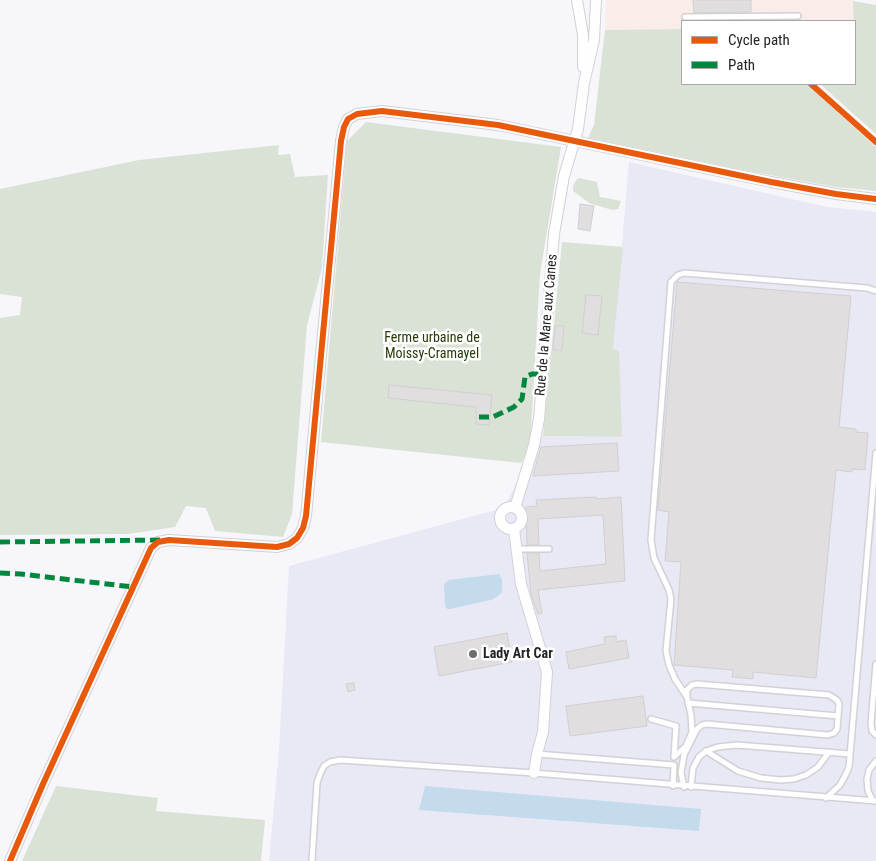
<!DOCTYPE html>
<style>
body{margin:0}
#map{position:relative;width:876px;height:861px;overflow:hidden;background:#f6f6fb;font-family:"Roboto Condensed",sans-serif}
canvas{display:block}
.legend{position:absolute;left:681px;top:20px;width:175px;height:65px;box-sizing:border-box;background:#fff;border:1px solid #a7a7a9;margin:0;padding:6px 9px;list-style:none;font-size:15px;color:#242428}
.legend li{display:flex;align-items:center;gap:10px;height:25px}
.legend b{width:25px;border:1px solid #a7a7a9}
</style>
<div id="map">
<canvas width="876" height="861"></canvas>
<ul class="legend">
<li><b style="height:6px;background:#e8590c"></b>Cycle path</li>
<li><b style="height:6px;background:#00873e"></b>Path</li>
</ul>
</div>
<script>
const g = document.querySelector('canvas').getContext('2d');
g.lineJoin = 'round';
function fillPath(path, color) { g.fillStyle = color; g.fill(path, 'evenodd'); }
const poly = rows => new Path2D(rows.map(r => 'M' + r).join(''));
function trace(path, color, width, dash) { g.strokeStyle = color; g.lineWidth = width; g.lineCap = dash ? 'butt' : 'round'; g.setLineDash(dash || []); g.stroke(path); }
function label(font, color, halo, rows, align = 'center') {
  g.font = font + ' "Roboto Condensed",sans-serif'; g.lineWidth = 5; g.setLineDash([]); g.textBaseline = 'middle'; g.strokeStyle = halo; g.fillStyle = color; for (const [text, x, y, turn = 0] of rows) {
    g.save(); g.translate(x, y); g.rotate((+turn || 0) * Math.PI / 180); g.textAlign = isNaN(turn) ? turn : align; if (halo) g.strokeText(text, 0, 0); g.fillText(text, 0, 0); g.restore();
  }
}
fillPath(poly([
 [629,162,827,207,876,212,876,861,269,861,279,750,289,566,503,508,543,436,622,437,613,349]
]), '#e9e9f5');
fillPath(poly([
 [606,0,853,0,853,21,682,21,682,29,605,30]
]), '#faede9');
fillPath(poly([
 [853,1,876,5,876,134,820,84,855,84],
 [682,29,682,84,807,84,876,147,876,191,836,187,753,172,588,138,594,125,605,30],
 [366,122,561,147,540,274,530,448,521,463,321,442,347,141],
 [279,145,278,155,290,154,295,177,328,175,322,268,307,325,292,514,283,537,215,531,206,508,186,506,175,527,128,534,0,535,0,318,20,315,22,297,0,294,0,189,139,160],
 [579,178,597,182,600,197,621,201,618,209,612,210,589,203,573,191,573,186,576,180],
 [562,242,623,247,613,349,619,351,622,437,543,436],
 [56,786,158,798,156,811,265,820,261,861,22,861]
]), '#dae2d6');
fillPath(poly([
 [499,574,502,580,502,592,498,596,491,600,450,609,447,609,445,605,444,584,449,580],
 [425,786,701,809,699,831,419,810]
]), '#c4daed');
const building = poly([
 [693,0,751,0,751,12,694,13,693,0],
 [580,204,594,206,590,231,578,229,580,204],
 [677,282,851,296,839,427,856,429,856,432,868,433,865,470,852,469,852,472,836,470,816,678,753,672,753,679,732,677,733,670,674,665,681,562,665,561,669,512,658,510,677,282],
 [586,295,602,296,598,335,582,333,586,295],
 [555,326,564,326,562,350,553,350,555,326],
 [389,385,492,395,489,425,476,424,476,407,388,398,389,385],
 [617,443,619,471,533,476,541,447,617,443],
 [596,497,596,499,621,497,625,581,538,590,542,613,538,614,531,594,527,553,539,553,540,571,606,564,603,515,538,519,539,545,527,545,526,507,537,506,536,500,596,497],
 [507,633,512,662,439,676,434,647,507,633],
 [616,636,616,642,626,640,629,658,569,669,566,652,605,644,604,637,616,636],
 [354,683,355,690,348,692,346,684,354,683],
 [643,696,647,726,570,736,566,706,643,696]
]);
fillPath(building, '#e0dedf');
trace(building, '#d1cfd0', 1);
const service = poly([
 [685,17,798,16],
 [517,549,549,549],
 [876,664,871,723,872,731,876,735],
 [687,697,675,679,669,665,666,651,671,599,669,590,654,558,651,540,671,282,678,275,684,273,867,288,876,291],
 [688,703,838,716],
 [651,719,676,726,674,757],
 [706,751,738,771,761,778,781,780,794,779,806,775,818,767,829,752],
 [537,754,674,765,673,786],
 [674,757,686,746,692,732,691,715,687,697,687,690,692,685,697,684,829,695,837,700,839,704,837,729,834,733,828,735,707,724,702,725,697,729,684,755,681,773,684,787],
 [691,787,693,768,699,757,706,751,718,747,737,745,850,754],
 [826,798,840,785,846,774,849,767,876,453],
 [873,801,868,791,867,779,869,770,876,761],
 [312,861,317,783,320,774,324,766,330,762,340,760,534,773,876,801]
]);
const minor = poly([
 [577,0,583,35,583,67],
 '500 518a11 11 0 1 1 22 0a11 11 0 1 1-22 0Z',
 [515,508,534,445,539,419,554,234,564,176,578,129,584,83,594,40,596,0],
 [514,529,521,584,547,672,543,732,537,754,534,773],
 [10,861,43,784,151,548,158,542,169,540,277,547,289,544,297,538,303,528,306,516,341,141,344,127,348,119,357,114,382,111,498,125,771,182,836,194,876,199]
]);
trace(service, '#d1d1d6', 8);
trace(minor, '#d1d1d6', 12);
trace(service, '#fefefe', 5);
trace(minor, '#fefefe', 10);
trace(poly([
 [479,417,493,417,514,407,522,399,525,377,532,374,544,374],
 [0,542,160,540],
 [0,573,21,574,133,587]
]), '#00873e', 5, [10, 5]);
trace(poly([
 [811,84,876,142],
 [10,861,43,784,151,548,158,542,169,540,277,547,289,544,297,538,303,528,306,516,341,141,344,127,348,119,357,114,382,111,498,125,771,182,836,194,876,199]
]), '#e8590c', 6);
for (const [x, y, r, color] of [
 [473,654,5,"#6e6e72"]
]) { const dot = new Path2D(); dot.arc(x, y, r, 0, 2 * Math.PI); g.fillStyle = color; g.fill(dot); trace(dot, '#fff', 2); }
label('14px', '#242428', '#fff', [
 ["Rue de la Mare aux Canes",547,325,-85]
]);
label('14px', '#273b07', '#fff', [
 ["Ferme urbaine de",432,338],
 ["Moissy-Cramayel",432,354]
]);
label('bold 14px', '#242428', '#fff', [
 ["Lady Art Car",483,654]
], 'left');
</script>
